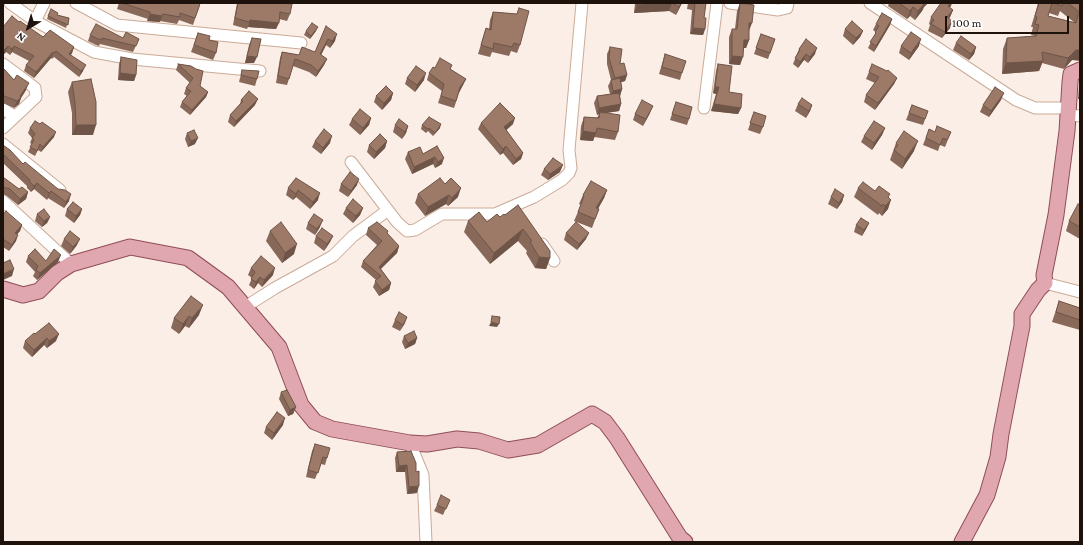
<!DOCTYPE html>
<style>
body{margin:0}
#map{position:relative;width:1083px;height:545px;overflow:hidden;background:#fbeee6;font-family:"Crimson Pro",serif}
canvas{display:block}
.frame{position:absolute;inset:0;border:4px solid #1e130c;pointer-events:none}
.north{position:absolute;left:8px;top:8px;width:40px;height:40px;-webkit-text-stroke:3px #fff;paint-order:stroke;rotate:218deg;font-size:11px;font-weight:700;line-height:16px;text-align:center;color:#1e130c}
.north::after{content:'';display:block;margin:auto;width:14px;height:18px;background:#1e130c;clip-path:polygon(50% 0,100% 100%,50% 72%,0 100%)}
.scale{position:absolute;left:945px;top:16px;width:124px;height:18px;box-sizing:border-box;border:2px solid #1e130c;border-top:0;padding-left:5px;font-size:12px;line-height:14px;white-space:nowrap;color:#1e130c;-webkit-text-stroke:3px #fff;paint-order:stroke}
</style>
<div id="map">
<canvas width="1083" height="545"></canvas>
<div class="frame"></div>
<div class="north">N</div>
<div class="scale">100 m</div>
</div>
<script>
const g = document.querySelector('canvas').getContext('2d');
g.lineJoin = 'round';
const poly = rows => new Path2D(rows.map(r => 'M' + r).join(''));
function trace(path, color, width, dash) { g.strokeStyle = color; g.lineWidth = width; g.lineCap = dash ? 'butt' : 'round'; g.setLineDash(dash || []); g.stroke(path); }
function fillPath(path, color) { g.fillStyle = color; g.fill(path, 'evenodd'); }
const minor = poly([
 [10,3,35,21,94,52,132,59,260,71],
 [76,3,117,25,301,43],
 [730,3,778,10,787,8,788,3],
 [870,3,1016,100,1035,108,1069,108],
 [35,21,44,3],
 [3,64,35,88,36,97,3,128],
 [704,108,717,3],
 [3,109,14,116],
 [1068,115,1080,116],
 [3,144,60,190],
 [351,162,397,222,407,231,415,230,442,214,495,214,534,197,562,180,569,173,571,168,569,150,582,3],
 [3,201,71,264],
 [542,244,554,261],
 [1045,283,1080,292],
 [245,307,275,288,333,256,353,236,388,210],
 [410,443,423,475,426,542]
]);
const major = poly([
 [3,289,23,295,39,291,57,273,71,264,130,247,188,258,228,287,279,347,301,405,315,422,332,429,410,443,427,444,457,439,479,441,508,450,538,445,592,414,605,422,617,438,680,538,685,542],
 [962,542,987,495,998,457,1001,434,1022,326,1022,314,1038,290,1045,283,1044,275,1056,215,1067,131,1070,82,1071,74,1080,70]
]);
trace(minor, '#caab98', 13);
trace(major, '#8f4d55', 17);
trace(minor, '#fff', 11);
trace(major, '#e0a7b1', 15);
fillPath(poly([
 [118,3,200,3,199,7,193,25,179,20,177,24,160,21,160,22,147,21,148,19,117,9,119,3],
 [237,3,284,3,290,14,287,21,279,19,276,29,248,27,247,29,233,25],
 [635,3,682,3,676,15,669,11,634,13],
 [688,3,706,3,704,18,705,29,703,35,690,34,692,10,687,9],
 [740,3,749,40,746,48,744,48,740,65,729,64,729,37,732,29,735,29,737,11],
 [889,3,928,3,924,7,922,11,915,20,910,16,907,19,888,6],
 [1038,3,1080,3,1072,60,1064,69,1042,63,1039,71,1002,74,1003,49,1007,38,1035,36,1031,35,1033,27,1031,27,1037,7],
 [1060,11,1075,23,1048,16,1049,13,1058,16],
 [951,6,949,8,953,10,950,17,949,19,950,28,942,38,928,31,930,25,929,24,931,17],
 [519,8,520,45,517,53,511,51,509,56,492,52,490,57,478,54,486,28,489,29,490,20,493,12,517,14],
 [57,15,69,18,66,28,47,19,48,16],
 [892,19,890,25,874,52,868,48,876,32,873,30,876,24],
 [19,22,43,37,74,47,72,53,71,55,83,71,79,77,54,57,52,59,51,58,34,78,24,71,26,65,29,61,12,52,10,55,6,52,3,55,3,27],
 [326,26,335,41,330,48,326,45,321,55,327,59,324,65,316,77,309,72,293,66,287,85,276,83,280,58,282,52,299,55,315,52],
 [845,29,863,31,860,37,853,45,843,36],
 [306,31,316,31,310,39,304,35],
 [198,33,209,40,216,53,213,60,191,52],
 [761,34,775,39,768,59,754,54],
 [90,35,123,38,139,39,133,52,100,44,99,46,96,45,88,41],
 [252,38,254,63,245,63,249,45],
 [956,43,976,47,974,54,969,60,953,50],
 [901,46,919,46,909,60,899,53],
 [610,47,627,75,625,81,621,82,622,89,620,96,621,104,619,111,606,113,618,132,615,140,594,137,593,141,580,140,581,126,584,117,597,118,599,114,597,115,594,103,597,96,610,94,608,86,611,80,607,64,607,54],
 [799,49,815,54,808,63,804,60,798,68,793,64],
 [665,54,682,73,680,80,659,74],
 [121,57,136,75,134,81,118,80,119,64],
 [178,64,191,66,200,86,208,92,206,97,190,115,180,107,182,102,187,96,184,94,186,88,190,83,176,70],
 [718,64,729,92,741,108,738,114,711,111,716,94,713,93,716,71],
 [452,65,450,69,466,79,459,93,454,108,438,103,442,91,427,80,429,73,435,68],
 [3,68,14,80,26,90,21,98,19,104,14,108,3,103],
 [242,70,257,79,255,86,239,82],
 [869,72,897,78,894,84,875,110,864,102,866,95,875,83,866,79],
 [407,78,424,80,415,92,405,84],
 [72,82,93,135,72,135,72,113,68,92],
 [1080,82,1080,99,1078,99,1079,85],
 [393,93,391,100,382,110,374,102,376,96],
 [241,100,255,105,234,127,228,122,230,115,240,104],
 [1001,100,989,117,980,112,983,105],
 [676,102,689,119,687,125,670,120],
 [798,104,812,105,810,111,806,118,795,111],
 [912,105,928,111,923,125,906,120],
 [754,112,763,127,760,134,748,130],
 [650,113,643,126,633,120,635,114],
 [371,118,369,125,360,135,349,125,352,119],
 [481,123,513,124,506,130,523,153,521,159,513,165,503,153,500,155,478,129],
 [395,125,408,126,406,133,402,139,393,132],
 [422,125,440,128,433,136,428,131,426,133,421,129],
 [30,128,54,137,41,152,38,150,35,156,28,152,32,144,30,143,32,138,28,133],
 [885,128,882,135,872,150,861,142,864,136],
 [929,129,935,132,951,132,945,147,940,145,938,151,923,145],
 [187,133,195,144,188,147,185,139],
 [315,141,330,143,321,154,312,147],
 [387,141,385,148,374,159,367,152,369,145],
 [896,143,914,151,902,169,890,160],
 [3,145,23,164,69,201,64,208,48,198,47,200,34,189,31,192,27,188,27,186,3,163],
 [437,146,442,164,435,168,433,164,412,174,405,159,408,152,423,154],
 [544,169,560,172,548,180,541,175],
 [3,172,3,178,19,189,28,192,26,199,18,205,7,196,3,194],
 [296,178,318,200,310,209,296,197,293,200,286,195,288,188],
 [341,184,357,185,348,197,339,191],
 [445,184,458,197,448,206,446,204,425,216,415,203,418,194],
 [858,188,875,191,889,198,888,209,882,216,879,213,878,215,854,197],
 [607,190,604,198,598,209,599,209,592,228,574,221,581,205,579,204,583,195],
 [844,195,842,202,837,209,828,204,831,197],
 [518,205,550,258,546,269,535,268,526,253,527,251,518,241,490,264,464,232,468,221,487,222,505,215],
 [1080,205,1080,239,1066,231,1069,221],
 [346,208,363,208,360,215,353,223,343,214],
 [67,209,82,209,80,215,74,223,65,216],
 [37,214,50,217,47,223,42,227,35,221],
 [3,215,22,225,20,231,17,234,16,241,9,251,3,247],
 [308,223,320,227,315,235,306,229],
 [869,223,866,229,862,236,854,232,856,225],
 [368,228,387,234,399,246,397,253,381,269,391,283,389,290,379,296,373,287,376,280,361,267,363,261,377,245,366,235],
 [270,231,294,254,282,263,266,241],
 [566,233,586,239,577,250,564,240],
 [316,236,333,236,330,242,324,251,314,243],
 [64,239,77,245,70,254,61,246],
 [28,256,46,261,58,262,37,280,33,276,35,272,26,262],
 [251,268,273,275,262,287,258,283,254,289,249,285,252,278,248,275],
 [1059,301,1080,308,1080,330,1052,322],
 [199,315,189,328,185,326,179,334,171,328,174,318],
 [395,320,405,323,400,331,392,327],
 [35,334,56,341,47,348,44,345,32,357,23,348,25,341],
 [404,336,417,338,415,344,405,349,402,342],
 [281,392,296,407,293,414,288,416,279,399],
 [283,425,272,440,264,433,266,427],
 [315,444,327,458,325,465,321,464,315,479,306,477,312,451],
 [411,451,417,493,407,494,405,472,396,472,395,458,397,452],
 [437,505,447,506,443,515,434,511]
]), '#876859');
fillPath(poly([
 [672,3,669,11,634,13,637,5],
 [681,3,682,3,676,15,679,7],
 [923,3,928,3,924,7,922,11,915,20,918,11],
 [950,3,952,3,951,6,945,13,948,6],
 [913,7,910,16,907,19,910,11],
 [953,10,950,17,944,24,947,17],
 [150,14,162,16,160,22,147,21],
 [892,19,890,25,874,52,876,46],
 [250,20,279,23,276,29,248,27],
 [952,21,950,28,942,38,945,32],
 [749,23,752,23,749,31],
 [318,27,316,31,310,39,311,36],
 [693,28,705,29,703,35,690,34],
 [863,31,860,37,853,45,856,38],
 [337,34,335,41,330,48,332,41],
 [328,39,326,45,318,61,320,54],
 [921,39,919,46,909,60,911,53],
 [744,40,749,40,746,48,741,48],
 [8,46,6,52,3,55,4,50],
 [14,46,12,52,10,55,12,49],
 [74,47,72,53,67,60,69,54],
 [976,47,974,54,969,60,971,54],
 [817,48,815,54,808,63,810,57],
 [1076,50,1080,50,1080,61,1072,60,1064,69,1068,58],
 [53,52,51,58,34,78,36,72],
 [806,54,804,60,798,68,800,62],
 [247,56,257,57,254,63,245,63],
 [732,56,743,57,740,65,729,64],
 [327,59,324,65,316,77,318,71],
 [1043,61,1039,71,1002,74,1006,63],
 [86,65,83,71,79,77,81,71],
 [120,73,136,75,134,81,118,80],
 [426,73,424,80,415,92,417,85],
 [627,75,625,81,612,85,615,78],
 [897,78,894,84,875,110,878,103],
 [466,79,463,85,458,94,460,87],
 [29,83,26,90,21,98,19,104,14,108,17,101],
 [715,87,719,87,716,94,713,93],
 [622,89,620,96,610,97,613,91],
 [208,92,206,97,190,115,192,110],
 [393,93,391,100,382,110,384,103],
 [1004,93,1001,100,989,117,991,111],
 [1080,94,1080,99,1078,99],
 [258,99,255,105,234,127,236,121],
 [621,104,619,111,599,114,600,112,599,114,597,115,599,108],
 [714,104,741,108,738,114,711,111],
 [812,105,810,111,806,118,809,111],
 [653,106,650,113,643,126,646,119],
 [371,118,369,125,360,135,363,128],
 [515,118,513,124,502,134,504,127],
 [441,124,440,128,433,136],
 [76,125,96,125,93,135,72,135],
 [408,126,406,133,402,139,405,132],
 [885,128,882,135,872,150,874,143],
 [583,131,596,133,593,141,580,140],
 [56,132,54,137,41,152,43,147],
 [332,136,330,143,321,154,323,148],
 [198,138,195,144,188,147,191,141],
 [387,141,385,148,374,159,376,152],
 [918,141,914,151,902,169,905,159],
 [506,146,503,153,500,155,503,149],
 [523,153,521,159,513,165,516,159],
 [435,157,433,164,412,174,414,167],
 [444,158,442,164,435,168,438,162],
 [563,165,560,172,548,180,550,174],
 [359,179,357,185,348,197,351,191],
 [37,183,34,189,31,192,34,186],
 [461,188,458,197,448,206,452,198],
 [298,190,296,197,293,200],
 [607,190,604,198,593,217,596,208],
 [51,191,48,198,47,200,49,193],
 [28,192,26,199,18,205,20,199],
 [320,193,318,200,310,209,313,202],
 [71,194,69,201,64,208,66,202],
 [449,195,446,204,425,216,428,207],
 [844,195,842,202,837,209,839,203],
 [891,200,888,209,882,216,885,206],
 [363,208,360,215,353,223,356,216],
 [82,209,80,215,74,223,76,216],
 [50,217,47,223,42,227,44,221],
 [323,220,320,227,315,235,317,229],
 [869,223,866,229,862,236,864,230],
 [22,225,20,231,13,239,15,233],
 [523,229,518,241,490,264,494,253],
 [589,233,586,239,577,250,579,244],
 [18,235,16,241,9,251,12,245],
 [333,236,330,242,324,251,327,244],
 [80,239,77,245,70,254,73,247],
 [297,244,294,254,282,263,285,253],
 [399,246,397,253,376,273,379,267],
 [61,255,58,262,37,280,40,273],
 [539,257,550,258,546,269,535,268],
 [275,268,273,275,262,287,264,280],
 [14,269,12,276,3,280,3,274],
 [260,277,258,283,254,289,256,282],
 [391,283,389,290,379,296,382,290],
 [203,305,199,315,189,328,192,318],
 [189,316,185,326,179,334,183,324],
 [407,317,405,323,400,331],
 [491,322,499,324,497,327,489,326],
 [59,334,56,341,47,348,49,341],
 [47,338,44,345,32,357,34,350],
 [417,338,415,344,405,349,408,343],
 [296,407,293,414,288,416,290,410],
 [285,418,283,425,272,440,274,433],
 [407,465,405,472,396,472,399,466],
 [419,486,417,493,407,494,409,487]
]), '#6e5548');
const building = poly([
 [122,3,200,3,199,7,195,18,180,13,180,17,163,14,162,16,150,14,150,12,122,3],
 [238,3,284,3,292,4,290,14,280,12,279,23,250,20,249,22,235,18,238,3],
 [637,3,681,3,679,7,672,3,637,5,637,3],
 [693,3,706,3,704,18,706,18,705,29,693,28,695,3,693,3],
 [740,3,754,5,752,23,749,23,749,40,744,40,743,57,732,56,732,29,737,29,740,3],
 [899,3,925,3,918,11,913,7,910,11,899,3],
 [941,3,950,3,948,6,953,10,947,17,952,21,945,32,931,24,934,20,931,17,941,3],
 [1039,3,1052,3,1048,16,1076,23,1079,12,1068,3,1080,3,1080,50,1076,50,1068,58,1042,52,1043,61,1006,63,1007,38,1036,36,1039,25,1035,24,1037,17,1035,16,1039,3],
 [1054,3,1063,3,1062,6,1054,3],
 [519,8,529,11,520,45,514,43,512,47,494,43,493,49,481,45,486,28,491,30,493,12,517,14,519,8],
 [51,9,58,13,57,15,69,18,68,25,48,16,51,9],
 [882,13,892,19,876,46,870,42,876,33,875,32,879,26,876,24,882,13],
 [12,16,19,22,20,21,43,37,50,30,74,47,69,54,86,65,81,71,56,51,55,53,53,52,36,72,26,65,34,56,14,46,12,49,8,46,4,50,3,49,3,27,12,16],
 [852,21,863,31,856,38,845,29,852,21],
 [312,23,318,27,311,36,306,31,312,23],
 [96,24,123,38,126,32,139,39,136,46,102,38,102,40,98,39,90,35,96,24],
 [326,26,337,34,332,41,328,39,320,54,327,59,318,71,311,65,295,59,289,79,278,76,282,52,299,55,302,47,315,52,326,26],
 [911,32,921,39,911,53,901,46,911,32],
 [198,33,210,36,209,40,218,42,216,53,194,45,198,33],
 [761,34,775,39,770,53,756,48,761,34],
 [961,36,976,47,971,54,956,43,961,36],
 [252,38,261,39,257,57,247,56,252,38],
 [806,39,817,48,810,57,806,54,800,62,795,58,800,50,799,49,806,39],
 [610,47,622,49,620,64,624,63,627,75,615,78,609,58,610,47],
 [665,54,686,61,682,73,662,67,665,54],
 [121,57,137,60,136,75,120,73,121,57],
 [440,58,452,65,450,69,466,79,460,87,456,101,441,96,444,84,429,73,433,67,435,68,440,58],
 [178,64,191,66,196,69,203,71,200,86,208,92,192,110,182,102,191,91,186,88,193,78,178,64],
 [718,64,732,66,729,92,742,94,741,108,714,104,719,87,715,87,718,64],
 [872,64,887,71,888,70,897,78,878,103,866,95,879,77,869,72,872,64],
 [416,66,426,73,417,85,407,78,416,66],
 [3,68,14,80,17,75,29,83,20,96,21,97,17,101,4,96,3,94,3,68],
 [242,70,259,71,257,79,241,75,242,70],
 [620,78,622,89,613,91,611,80,620,78],
 [91,79,96,102,96,125,76,125,75,103,72,82,91,79],
 [386,86,393,93,384,103,376,96,386,86],
 [995,87,1004,93,991,111,983,105,995,87],
 [249,91,258,99,236,121,230,115,243,101,241,100,249,91],
 [619,93,621,104,599,108,597,96,619,93],
 [802,98,812,105,809,111,798,104,802,98],
 [642,100,653,106,646,119,635,114,642,100],
 [676,102,692,107,689,119,672,114,676,102],
 [500,103,515,118,504,127,523,153,516,159,506,146,503,149,481,123,500,103],
 [912,105,928,111,925,119,909,113,912,105],
 [360,109,371,118,363,128,352,119,360,109],
 [600,112,620,115,618,132,597,128,596,133,583,131,584,117,599,118,600,112],
 [754,112,766,116,763,127,750,123,754,112],
 [429,117,441,124,435,133,429,128,428,129,422,125,429,117],
 [399,119,408,126,405,132,395,125,399,119],
 [35,121,40,124,42,122,56,132,43,147,40,144,37,151,30,147,34,140,32,138,35,134,30,128,35,121],
 [874,121,885,128,874,143,864,136,874,121],
 [937,126,951,132,947,140,943,138,940,145,926,138,929,129,935,132,937,126],
 [324,129,332,136,323,148,315,141,324,129],
 [194,130,198,138,191,141,187,133,194,130],
 [904,131,918,141,905,159,894,150,898,145,896,143,904,131],
 [380,134,387,141,376,152,369,145,380,134],
 [3,145,10,150,23,164,25,162,58,189,65,190,71,194,66,202,51,191,49,193,37,183,34,186,29,181,30,180,3,154,3,145],
 [437,146,444,158,438,162,435,157,414,167,408,152,420,147,423,154,437,146],
 [553,158,563,165,550,174,544,169,553,158],
 [350,172,359,179,351,191,341,184,350,172],
 [3,177,19,189,22,187,28,192,20,199,10,189,3,187,3,177],
 [296,178,320,193,313,202,298,190,296,194,288,188,296,178],
 [440,178,445,184,451,178,461,188,452,198,449,195,428,207,418,194,440,178],
 [591,181,607,190,596,208,599,209,595,219,578,212,584,196,583,195,591,181],
 [863,182,875,191,879,186,890,194,888,197,891,200,885,206,883,204,882,206,858,188,863,182],
 [835,189,844,195,839,203,831,197,835,189],
 [353,199,363,208,356,216,346,208,353,199],
 [73,202,82,209,76,216,67,209,73,202],
 [1078,204,1080,205,1080,227,1069,221,1078,204],
 [518,205,550,251,550,258,539,257,530,242,532,241,523,229,494,253,468,221,479,212,487,222,497,214,500,217,504,214,505,215,518,205],
 [44,209,50,217,44,221,37,214,44,209],
 [6,211,22,225,15,233,18,235,12,245,3,239,3,215,6,211],
 [314,214,323,220,317,229,308,223,314,214],
 [861,218,869,223,864,230,856,225,861,218],
 [281,222,297,244,285,253,270,231,281,222],
 [377,222,388,231,387,233,399,246,379,267,391,283,382,290,375,281,381,276,363,261,382,241,368,228,377,222],
 [576,222,589,233,579,244,566,233,576,222],
 [322,228,333,236,327,244,316,236,322,228],
 [70,231,80,239,73,247,64,239,70,231],
 [35,249,46,261,54,249,61,255,40,273,36,270,38,266,28,256,35,249],
 [261,256,275,268,264,280,260,277,256,282,251,279,255,272,251,268,261,256],
 [10,260,14,269,3,274,3,263,10,260],
 [191,296,203,305,192,318,189,316,183,324,174,318,191,296],
 [1059,301,1080,308,1080,320,1056,312,1059,301],
 [399,312,407,317,403,325,395,320,399,312],
 [492,316,500,317,499,324,491,322,492,316],
 [49,323,59,334,49,341,47,338,34,350,25,341,34,333,35,334,49,323],
 [414,331,417,338,408,343,404,336,414,331],
 [287,390,296,407,290,410,281,392,287,390],
 [277,412,285,418,274,433,266,427,277,412],
 [315,444,330,448,327,458,323,457,318,473,308,470,315,444],
 [411,451,416,463,416,472,419,471,419,486,409,487,407,465,399,466,397,452,411,451],
 [441,495,450,500,446,509,437,505,441,495]
]);
fillPath(building, '#9d7967');
trace(building, '#6e5548', 1);
</script>
